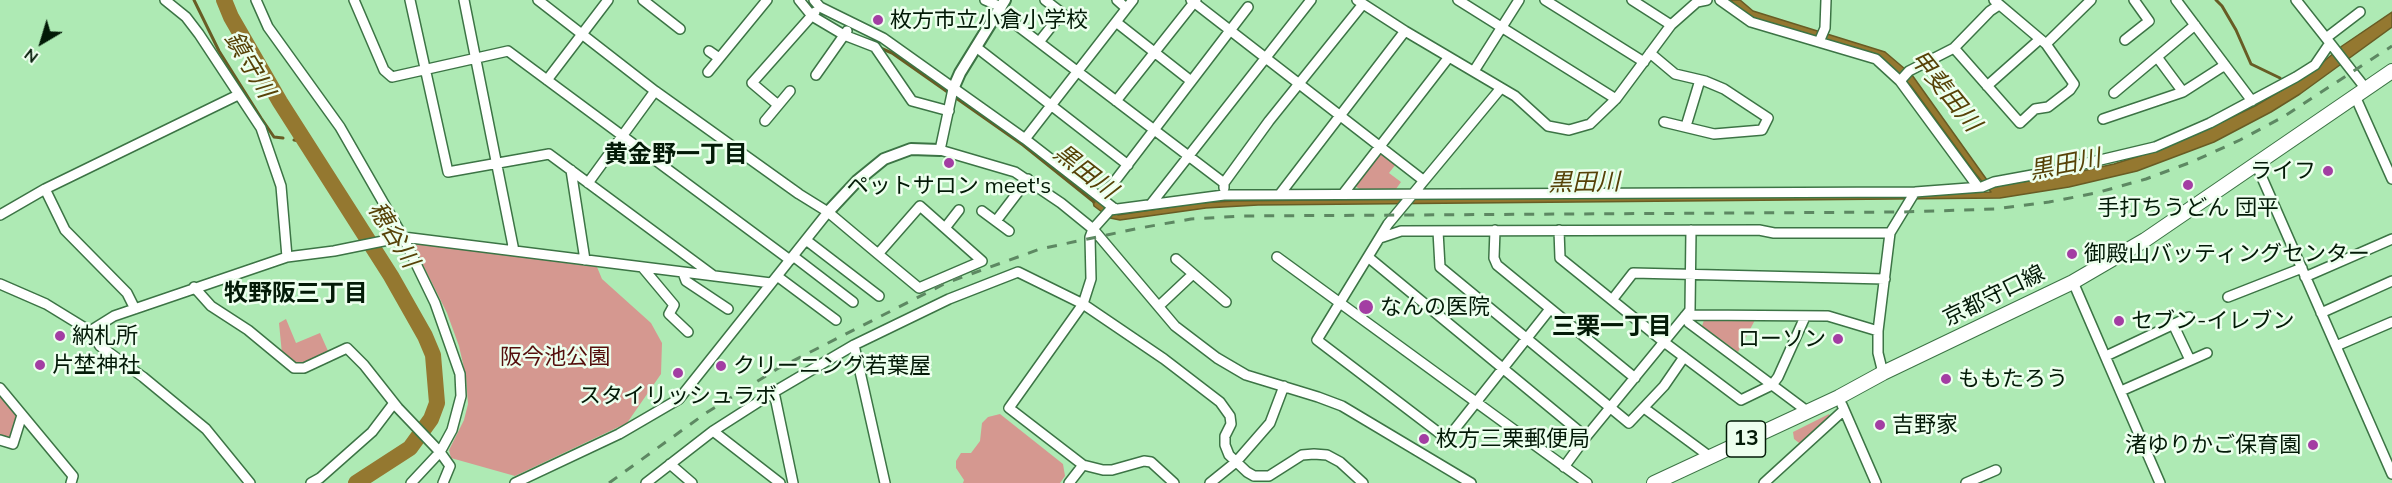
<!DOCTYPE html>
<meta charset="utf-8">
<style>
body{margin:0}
#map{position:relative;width:2392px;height:483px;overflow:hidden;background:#aeeab4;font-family:Mulish,sans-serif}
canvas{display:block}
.north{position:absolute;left:12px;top:12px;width:60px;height:60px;-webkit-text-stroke:4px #edffee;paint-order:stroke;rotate:218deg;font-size:16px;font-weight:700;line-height:24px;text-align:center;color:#031a07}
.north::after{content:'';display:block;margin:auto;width:21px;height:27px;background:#031a07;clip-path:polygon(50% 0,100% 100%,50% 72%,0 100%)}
</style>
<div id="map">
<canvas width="2392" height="483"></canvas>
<div class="north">N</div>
</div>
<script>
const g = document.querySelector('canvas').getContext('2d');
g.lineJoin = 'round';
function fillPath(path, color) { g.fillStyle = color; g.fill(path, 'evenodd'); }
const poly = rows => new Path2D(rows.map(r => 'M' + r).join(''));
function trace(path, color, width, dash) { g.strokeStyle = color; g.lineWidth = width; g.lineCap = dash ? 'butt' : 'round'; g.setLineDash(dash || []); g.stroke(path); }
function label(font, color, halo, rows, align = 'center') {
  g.font = font + ' Mulish,"Noto Sans JP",sans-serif'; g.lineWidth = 5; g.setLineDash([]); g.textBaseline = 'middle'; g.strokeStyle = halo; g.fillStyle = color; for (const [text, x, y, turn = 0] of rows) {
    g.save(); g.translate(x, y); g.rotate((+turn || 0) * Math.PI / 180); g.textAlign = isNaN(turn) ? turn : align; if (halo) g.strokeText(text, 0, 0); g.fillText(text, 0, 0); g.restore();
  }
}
fillPath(poly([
 [1381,153,1396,164,1389,173,1401,182,1396,189,1361,190,1355,186],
 [412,243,597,267,602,279,651,323,662,343,661,374,627,423,515,476,451,458,449,450,464,420,468,404,466,377,459,346,447,313],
 [286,319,296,343,320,333,328,351,309,361,296,364,282,354,279,323],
 [1704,320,1755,320,1738,352,1702,326],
 [0,395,18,418,12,438,7,439,0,437],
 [1000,414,1063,464,1065,476,1060,483,963,483,964,480,956,468,956,461,961,453,971,453,980,441,982,423,988,417],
 [1829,414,1831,418,1803,446,1794,439,1793,432]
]), '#d59890');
const water = poly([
 [1730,0,1740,0,1753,11,1885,52,1912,75,1987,180,1998,185,2051,178,2114,164,2149,153,2197,134,2255,106,2309,74,2342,46,2392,12,2392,27,2300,94,2271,112,2214,142,2137,171,2069,187,2000,198,1258,205,1206,208,1120,220,1110,218,1094,206,1092,197,1118,215,1198,203,1235,201,1991,192,1974,172,1911,86,1890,65,1883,60,1756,19,1746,14,1730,0]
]);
fillPath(water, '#947830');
trace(water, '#685c24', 1.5);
trace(poly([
 [194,0,219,51,261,118,274,137,283,138],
 [2216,0,2222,6,2236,30,2251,64,2280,78],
 [878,47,892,53,1023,145,1094,202],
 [294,140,305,142]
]), '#685c24', 3);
trace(poly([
 [224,0,231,17,280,102,391,276,425,336,433,355,437,403,431,419,410,448,356,483]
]), '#947830', 16);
const minor = poly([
 [165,0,186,17,199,34,261,128,281,186,287,257],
 [256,0,268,27,340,127,403,237,435,303,460,374,461,396,452,430,440,452,411,483],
 [354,0,384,70,392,77,508,51,790,260],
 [410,0,448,172,549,154,714,276],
 [464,0,514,251],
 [538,0,655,91,799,194,828,212,878,254,919,288,982,261,920,206,878,254],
 [643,0,680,29],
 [799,0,812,16,844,35,875,47,912,101,949,111],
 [814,0,820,7,883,38,1025,139,1115,209],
 [985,0,1001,7],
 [1117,0,1126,8],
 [1191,0,1423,180],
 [1357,0,1405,31,1515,96,1548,126,1569,130,1590,124,1616,99,1671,25,1697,2,1707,0],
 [1458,0,1616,99],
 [1545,0,1644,62],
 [1632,0,1671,25],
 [1720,0,1751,22,1876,59,1900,81,1978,187],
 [2176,0,2252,101],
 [998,11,1224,183],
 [1116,22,1191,81],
 [2326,38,2360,12],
 [2125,40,2149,21,2134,0],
 [1039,42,1062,13,1045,0],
 [1819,42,1825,28,1826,0],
 [2330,43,2366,89],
 [2046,44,2091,0],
 [976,47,1128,165],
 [1954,48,2020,123,2035,109,2048,107,2070,90,2074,84,2046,44,1994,0],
 [709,51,719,58],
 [1650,53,1675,74,1705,81,1724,89,1768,118,1762,130,1714,134,1664,122],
 [2157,57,2183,92],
 [1474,71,1519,0],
 [708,72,767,0],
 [816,75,847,31],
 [547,80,608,0],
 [1900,81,1909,71,1954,48,1990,11,1999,5],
 [1987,86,2040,39],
 [1501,88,1388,224,1317,340,1447,439,1550,309],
 [953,89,940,150,1015,172,1061,203,1093,229,1175,326,1217,358,1246,375,1318,397,1342,406,1471,483],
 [2114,93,2195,25],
 [2355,96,2392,179],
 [1116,101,1196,0],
 [778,105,752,83,815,12],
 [2103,119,2183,92,2225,65],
 [765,121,790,91],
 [1686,126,1700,80],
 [1025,139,1133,0],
 [2256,164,2392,474],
 [571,170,585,260],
 [588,183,655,91],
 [1224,188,1224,183,1269,121,1363,4],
 [45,189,65,230,127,293,135,309],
 [1280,194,1405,31],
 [1343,194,1449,57],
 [1102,198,1248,7],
 [1151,204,1311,0],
 [982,211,1009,231],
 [0,215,45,189,238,95],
 [996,221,1028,179],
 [945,228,959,210],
 [1495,230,1494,258,1497,265,1635,378],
 [1559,230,1560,258,1664,342,1741,400,1772,385,1778,377,1805,317],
 [1438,231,1440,267,1629,423,1664,386,1684,357],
 [1380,238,1401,231,1759,230,1774,233,1890,233],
 [806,240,879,296],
 [793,256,853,302],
 [1277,257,1587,483],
 [1368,257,1586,437],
 [1176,259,1226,302],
 [643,268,674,305,669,314,688,332],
 [683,273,686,281,728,309],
 [777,276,836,320],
 [2305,277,2392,239],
 [2073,282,2160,483],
 [0,284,46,304,90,331,100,346,143,377,206,429,250,483],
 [194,287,211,306,248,330,294,368,304,368,347,348,364,365,398,408,440,452,450,466,443,483],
 [2228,297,2302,268],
 [1612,300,1633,273,1885,279],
 [1159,306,1193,274],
 [2321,313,2392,281],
 [1685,316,1694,315,1828,316,1878,331],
 [1685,316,1689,323,1807,411],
 [2173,324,2190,360],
 [90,331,114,316,287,257,334,251,403,237,771,283],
 [854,345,885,483],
 [2336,346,2392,322],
 [2106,356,2189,317],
 [1883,373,1878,353,1878,331,1890,233,1915,192],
 [0,388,73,476,71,483],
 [2121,391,2207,353],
 [774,392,793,483],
 [1842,405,1876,483],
 [1644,408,1709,456],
 [713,431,780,483],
 [0,440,13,444,22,415],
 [670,464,692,483],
 [1564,467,1586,437,1690,310,1691,230],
 [311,483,320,478,372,432,394,403],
 [515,483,619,434,679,399,828,212],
 [646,483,713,431,774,392,854,345,949,299,1018,272,1083,304,1164,359,1220,402,1230,416,1231,424,1225,436,1225,445,1229,455,1247,472,1254,476,1269,476,1302,455,1314,454,1327,455,1340,462,1363,483],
 [1069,483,1083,465],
 [1174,483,1151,462,1144,461,1112,470,1103,470,1083,465,1009,408,1083,304,1091,279,1090,237,1093,229,1110,210,1224,195,1915,192,1982,187,1994,182,2054,171,2155,147,2210,123,2296,77,2315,65,2330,43,2296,0],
 [1210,483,1236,462,1270,423,1284,386],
 [1764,483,1844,410],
 [1966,483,1996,470]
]);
const tertiary = poly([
 [953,89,960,73,1005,0],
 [828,212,857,181,884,159,911,149,940,150]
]);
const primary = poly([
 [1654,483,1839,397,1883,373,2073,282,2145,240,2392,71]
]);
trace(minor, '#3c7445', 12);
trace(tertiary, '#3c7445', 14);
trace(primary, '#3c7445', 16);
trace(minor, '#fff', 9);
trace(tertiary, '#fff', 10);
trace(primary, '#fff', 14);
trace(poly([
 [609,483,706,413,777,369,946,283,1040,249,1140,228,1191,219,1242,216,1902,212,1995,209,2049,202,2096,193,2146,179,2194,161,2240,140,2283,117,2392,46]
]), '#5d8862', 3, [10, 10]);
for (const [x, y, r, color] of [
 [878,20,6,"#a33ea3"],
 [949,163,6,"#a33ea3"],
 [2328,171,6,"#a33ea3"],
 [2188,185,6,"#a33ea3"],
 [2072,254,6,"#a33ea3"],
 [1366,307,8,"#a33ea3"],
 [2119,321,6,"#a33ea3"],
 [60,336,6,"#a33ea3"],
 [1838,339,6,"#a33ea3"],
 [40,365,6,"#a33ea3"],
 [721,366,6,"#a33ea3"],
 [678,373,6,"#a33ea3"],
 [1946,379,6,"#a33ea3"],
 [1880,425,6,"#a33ea3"],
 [1424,439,6,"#a33ea3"],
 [2313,445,6,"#a33ea3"]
]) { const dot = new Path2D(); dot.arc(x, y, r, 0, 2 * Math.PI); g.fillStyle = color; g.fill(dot); trace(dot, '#edffee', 2); }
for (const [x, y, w] of [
 [1746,439,39]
]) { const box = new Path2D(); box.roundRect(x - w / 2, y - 18, w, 36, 4.5); g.fillStyle = '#edffee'; g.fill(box); trace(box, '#031a07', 1.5); }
label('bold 21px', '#031a07', null, [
 ["13",1746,439]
]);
label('22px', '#031a07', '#edffee', [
 ["枚方市立小倉小学校",890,20],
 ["ライフ",2316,171,"right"],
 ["ペットサロン meet's",949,186,"center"],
 ["手打ちうどん 団平",2188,208,"center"],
 ["御殿山バッティングセンター",2084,254],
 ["なんの医院",1380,307],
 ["セブン-イレブン",2131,321],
 ["納札所",72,336],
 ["ローソン",1826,339,"right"],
 ["片埜神社",52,365],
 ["クリーニング若葉屋",733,366],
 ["ももたろう",1958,379],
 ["スタイリッシュラボ",678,396,"center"],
 ["吉野家",1892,425],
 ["枚方三栗郵便局",1436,439],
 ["渚ゆりかご保育園",2301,445,"right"]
], 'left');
label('22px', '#031a07', '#edffee', [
 ["京都守口線",1994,296,-26]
]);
label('22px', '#540e0c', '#edffee', [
 ["阪今池公園",555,357]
]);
label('italic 24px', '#564207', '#edffee', [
 ["鎮守川",249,65,59],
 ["甲斐田川",1945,91,51],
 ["黒田川",2065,165,-11],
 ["黒田川",1085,172,38],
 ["黒田川",1584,183,-1],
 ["穂谷川",393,235,58]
]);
label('bold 24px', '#031a07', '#edffee', [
 ["黄金野一丁目",676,155],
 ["牧野阪三丁目",296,294],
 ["三栗一丁目",1612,327]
]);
</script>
